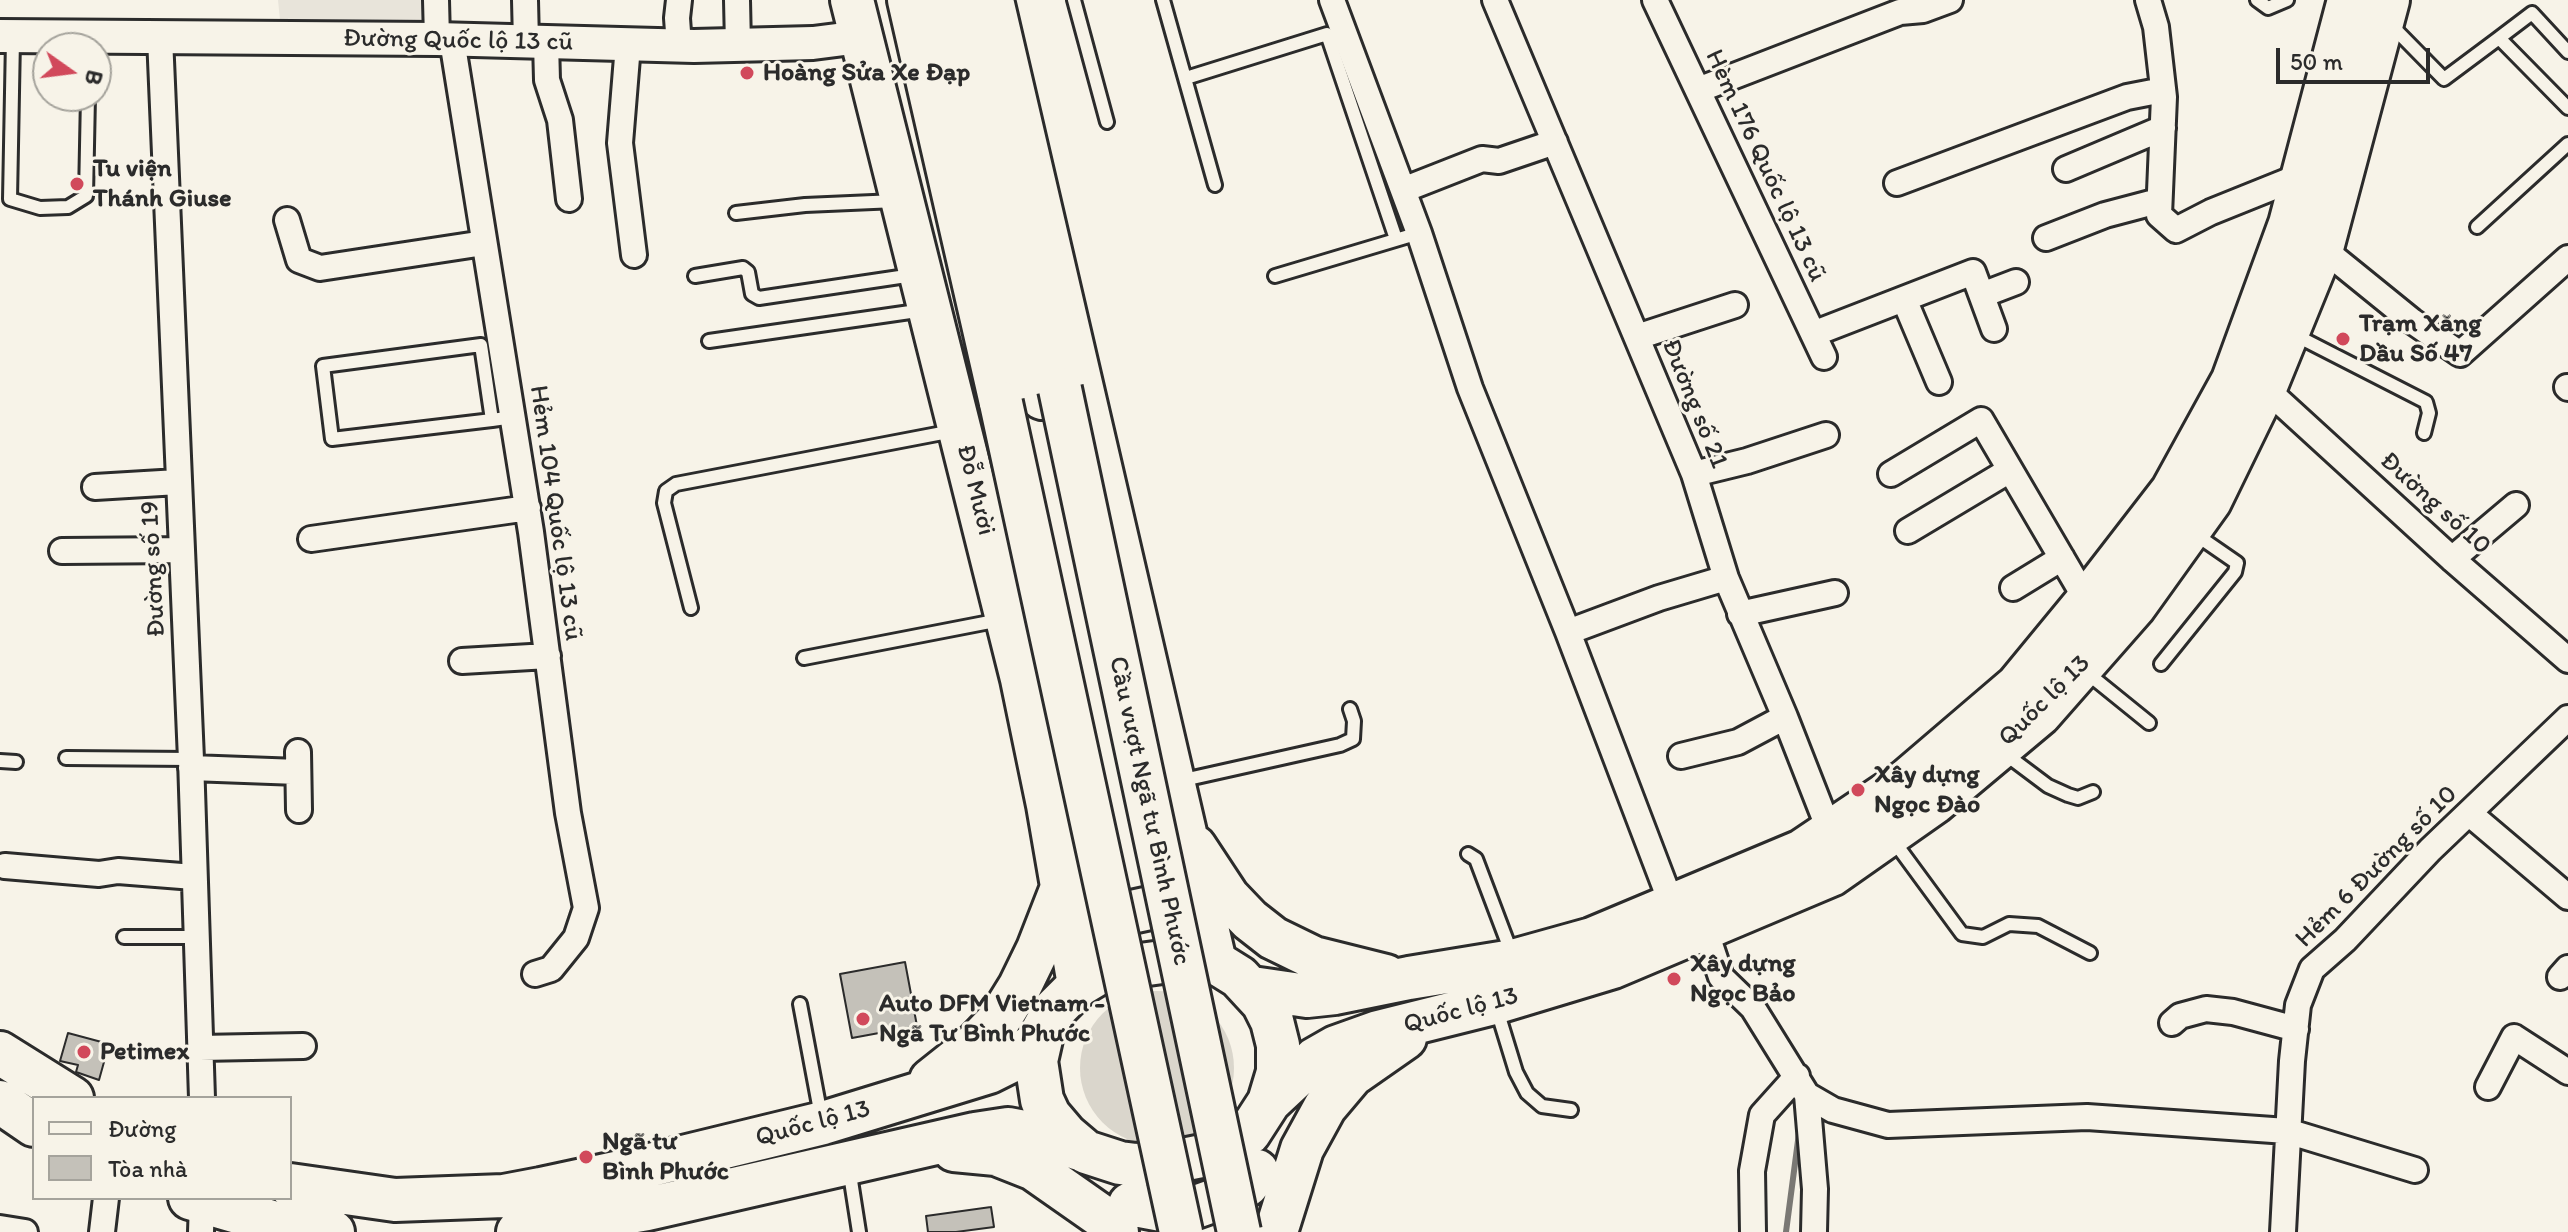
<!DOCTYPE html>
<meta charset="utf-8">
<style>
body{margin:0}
#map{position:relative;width:2568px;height:1232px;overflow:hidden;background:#f7f3e8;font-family:Itim,sans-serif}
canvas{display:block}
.legend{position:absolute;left:32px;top:1096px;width:260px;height:104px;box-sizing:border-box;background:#f7f3e8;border:2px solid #a5a39c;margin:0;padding:10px 14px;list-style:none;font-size:24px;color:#2b2b2b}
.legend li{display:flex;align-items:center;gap:16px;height:40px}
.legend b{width:40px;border:2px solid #a5a39c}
.north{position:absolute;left:32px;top:32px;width:80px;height:80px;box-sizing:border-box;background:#f7f3e8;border:2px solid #a5a39c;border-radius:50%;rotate:104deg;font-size:22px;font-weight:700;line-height:32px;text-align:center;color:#2b2b2b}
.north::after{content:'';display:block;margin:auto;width:28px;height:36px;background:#d1495b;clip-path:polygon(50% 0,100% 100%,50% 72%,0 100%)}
.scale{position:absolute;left:2276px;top:48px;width:154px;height:36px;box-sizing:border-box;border:4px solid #2b2b2b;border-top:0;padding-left:10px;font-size:24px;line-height:28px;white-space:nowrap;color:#2b2b2b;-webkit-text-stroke:6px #f7f3e8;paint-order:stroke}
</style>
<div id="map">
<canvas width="2568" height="1232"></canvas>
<ul class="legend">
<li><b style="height:10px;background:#f7f3e8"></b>Đường</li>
<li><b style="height:22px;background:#c4c1b9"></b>Tòa nhà</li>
</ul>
<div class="north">B</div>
<div class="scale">50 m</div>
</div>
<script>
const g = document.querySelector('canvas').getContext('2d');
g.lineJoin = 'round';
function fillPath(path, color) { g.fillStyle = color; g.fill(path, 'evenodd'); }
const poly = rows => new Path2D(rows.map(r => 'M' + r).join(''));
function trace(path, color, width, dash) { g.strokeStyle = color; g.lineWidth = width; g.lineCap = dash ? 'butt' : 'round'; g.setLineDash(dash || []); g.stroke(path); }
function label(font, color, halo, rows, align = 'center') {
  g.font = font + ' Itim,sans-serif'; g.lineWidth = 6; g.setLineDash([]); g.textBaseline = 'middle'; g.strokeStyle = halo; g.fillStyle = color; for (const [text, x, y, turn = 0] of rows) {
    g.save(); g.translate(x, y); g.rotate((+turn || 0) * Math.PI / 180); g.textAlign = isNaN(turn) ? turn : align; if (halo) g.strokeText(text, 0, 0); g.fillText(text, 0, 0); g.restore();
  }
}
fillPath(poly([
 [278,0,424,0,427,20,280,20]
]), '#e8e4da');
fillPath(poly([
 '1080 1068a77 77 0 1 1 154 0a77 77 0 1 1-154 0Z'
]), '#dad6cc');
trace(poly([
 [1786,1232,1799,1133]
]), '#7a7874', 6);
const building = poly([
 [905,962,917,1026,852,1038,840,974,905,962],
 [68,1033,109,1044,99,1080,76,1072,78,1065,60,1061,68,1033],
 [991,1207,994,1227,956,1232,928,1232,926,1216,991,1207]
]);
fillPath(building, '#c4c1b9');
trace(building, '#2b2b2b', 2);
const lane = poly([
 [1074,0,1107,122],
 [1163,0,1215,185],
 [2257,0,2268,8,2287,0],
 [2389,23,2444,79,2499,38,2568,108],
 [2499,38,2532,13,2568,52],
 [13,39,10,199,40,208,68,207,86,196,88,96],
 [1186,78,1327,34,1396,239],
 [736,213,805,205,896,201],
 [2477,227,2568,144],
 [695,276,743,268,748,272,752,294,759,298,913,275],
 [1275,276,1419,233],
 [2295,335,2426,402,2429,413,2424,433],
 [709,341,924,310],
 [492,420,481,345,323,366,332,439,492,420,513,417],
 [691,608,664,503,666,491,676,484,953,431],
 [804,658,1000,620],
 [2161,664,2235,572,2237,563,2195,534],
 [2086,672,2149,723],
 [2004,753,2048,786,2068,795,2078,798,2093,792],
 [66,758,191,759],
 [0,761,16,762],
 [1179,781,1340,745,1353,739,1354,721,1350,709],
 [1893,840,1962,934,1983,937,2009,924,2038,926,2090,953],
 [1468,854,1476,859,1510,949],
 [124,937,196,937],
 [800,1004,821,1116],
 [1497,1010,1516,1072,1527,1093,1542,1106,1571,1110],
 [849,1168,859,1232]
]);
const street = poly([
 [436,0,437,39],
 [525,0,526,42],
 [679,0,677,18,679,46],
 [737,0,738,45],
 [1332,0,1419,233,1470,388,1568,632,1672,905],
 [1495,0,1694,474,1726,578,1785,717,1830,832],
 [1655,0,1824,357],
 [2148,0,2156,27,2164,97,2159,215,2176,230,2211,212,2303,175],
 [160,37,191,759,202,1098],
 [452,40,531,532,568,813,586,908,576,938,551,969,535,974],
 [546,42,547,80,560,120,569,199],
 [628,45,620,143,634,255],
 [1698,90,1900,12,1923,10,1950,0],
 [2066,169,2163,128],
 [1897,183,2127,97,2163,90],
 [1403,190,1482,159,1499,161,1555,142],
 [287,220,299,260,320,268,484,243],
 [2046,238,2105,215,2158,201],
 [2322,248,2412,321,2460,354,2568,258],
 [1982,295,2016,282],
 [1904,299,1939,382],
 [1813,334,1973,272,1994,329],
 [1637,337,1735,305],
 [2567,387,2568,388],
 [2265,388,2452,559,2568,660],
 [1694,474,1747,461,1826,435],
 [1891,474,1981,420,2087,601],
 [95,487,178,482],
 [1908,531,2010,470],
 [311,539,528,508],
 [62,551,181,550],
 [2452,559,2516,505],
 [2013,588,2062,558],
 [1740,614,1835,593],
 [1568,632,1659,598,1726,578],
 [462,661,548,656],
 [298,752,299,810],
 [1681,756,1738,742,1785,717],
 [191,768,298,772],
 [2470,814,2568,897],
 [5,866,99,874,118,871,194,877],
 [1705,929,1721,977,1753,1008,1807,1095,1815,1189,1814,1232],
 [2560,977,2568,968],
 [2172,1023,2180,1016,2206,1009,2233,1012,2296,1029],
 [200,1048,303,1046],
 [2488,1087,2514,1037,2568,1072],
 [1807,1095,1833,1110,1888,1125,2087,1117,2287,1131,2415,1170],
 [0,1228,25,1232],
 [102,1232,106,1198],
 [201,1232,202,1203],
 [1753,1232,1752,1171,1762,1115,1797,1076],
 [2283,1232,2292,1061,2298,1005,2312,969,2345,940,2430,850,2568,718]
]);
const secondary = poly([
 [0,36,437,39,694,46,813,43,860,37]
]);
const highway = poly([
 [852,0,1022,679,1048,805,1079,985],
 [909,0,1001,403],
 [951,0,1042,398],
 [992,0,1215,962],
 [1195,847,1228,897,1250,920,1273,938,1314,958,1386,976],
 [1082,937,1095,924,1113,916,1173,903,1199,902],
 [1184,959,1215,962,1239,977,1263,1003,1272,1021,1278,1045,1278,1072,1269,1102,1249,1133,1202,1156,1167,1163,1136,1165,1120,1163,1086,1152,1066,1135,1049,1115,1042,1100,1036,1061,1043,1030,1054,1010,1079,985,1104,970,1184,959],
 [1252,988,1307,996,1335,993,1409,978,1513,961,1592,939,1802,851,1906,781,2017,686,2087,601,2172,491,2233,380,2290,224,2349,0],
 [0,1053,72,1098],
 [931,1080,975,1045,999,1020,1020,986,1038,949,1063,885],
 [0,1102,34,1125],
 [1269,1102,1315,1059,1336,1047,1378,1032,1494,1003,1613,967,1831,875,1935,802,2040,714,2134,607,2210,501,2265,388,2322,248,2388,0],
 [954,1150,996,1154,1034,1169,1101,1216,1117,1232],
 [290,1185,395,1200,504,1196,541,1189,634,1169,823,1123,989,1072,1015,1059,1040,1040],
 [190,1198,275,1223,333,1232],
 [1130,1204,1172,1212,1190,1209,1235,1193,1247,1185,1257,1171],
 [518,1232,647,1209,975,1134,1008,1129,1045,1136,1079,1149],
 [1276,1232,1302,1149,1325,1107,1352,1075,1405,1038]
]);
trace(lane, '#2b2b2b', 18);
trace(street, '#2b2b2b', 30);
trace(secondary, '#2b2b2b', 38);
trace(highway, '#2b2b2b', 48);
trace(lane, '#f7f3e8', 12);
trace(street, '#f7f3e8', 24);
trace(secondary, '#f7f3e8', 32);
trace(highway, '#f7f3e8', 42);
const highwayBridge = poly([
 [1060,389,1239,1232],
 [1001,403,1181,1232]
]);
trace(highwayBridge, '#2b2b2b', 48, []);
trace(highwayBridge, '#f7f3e8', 42);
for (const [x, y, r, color] of [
 [747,73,8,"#d1495b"],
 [77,184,8,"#d1495b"],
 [2343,339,8,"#d1495b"],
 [1858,790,8,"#d1495b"],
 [1674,979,8,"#d1495b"],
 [863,1019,8,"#d1495b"],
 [84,1052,8,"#d1495b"],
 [586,1157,8,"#d1495b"]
]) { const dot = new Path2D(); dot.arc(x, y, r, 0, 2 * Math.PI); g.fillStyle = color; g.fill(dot); trace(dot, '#f7f3e8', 3); }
label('26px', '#2b2b2b', '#f7f3e8', [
 ["Đường Quốc lộ 13 cũ",458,41,1],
 ["Hèm 176 Quốc lộ 13 cũ",1765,166,65],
 ["Đường số 21",1694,404,68],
 ["Đỗ Mười",975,490,76],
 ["Đường số 10",2435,504,42],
 ["Hẻm 104 Quốc lộ 13 cũ",555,513,82],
 ["Đường số 19",154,569,-93],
 ["Quốc lộ 13",2045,701,-45],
 ["Cầu vượt Ngã tư Bình Phước",1149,811,78],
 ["Hẻm 6 Đường số 10",2377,867,-45],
 ["Quốc lộ 13",1461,1011,-15],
 ["Quốc lộ 13",813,1124,-15]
]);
label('bold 26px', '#2b2b2b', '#f7f3e8', [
 ["Hoàng Sửa Xe Đạp",763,73],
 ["Tu viện",93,169],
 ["Thánh Giuse",93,199],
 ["Trạm Xăng",2359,324],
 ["Dầu Số 47",2359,354],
 ["Xây dựng",1874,775],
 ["Ngọc Đào",1874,805],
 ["Xây dựng",1690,964],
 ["Ngọc Bảo",1690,994],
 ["Auto DFM Vietnam -",879,1004],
 ["Ngã Tư Bình Phước",879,1034],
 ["Petimex",100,1052],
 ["Ngã tư",602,1142],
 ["Bình Phước",602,1172]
], 'left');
</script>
